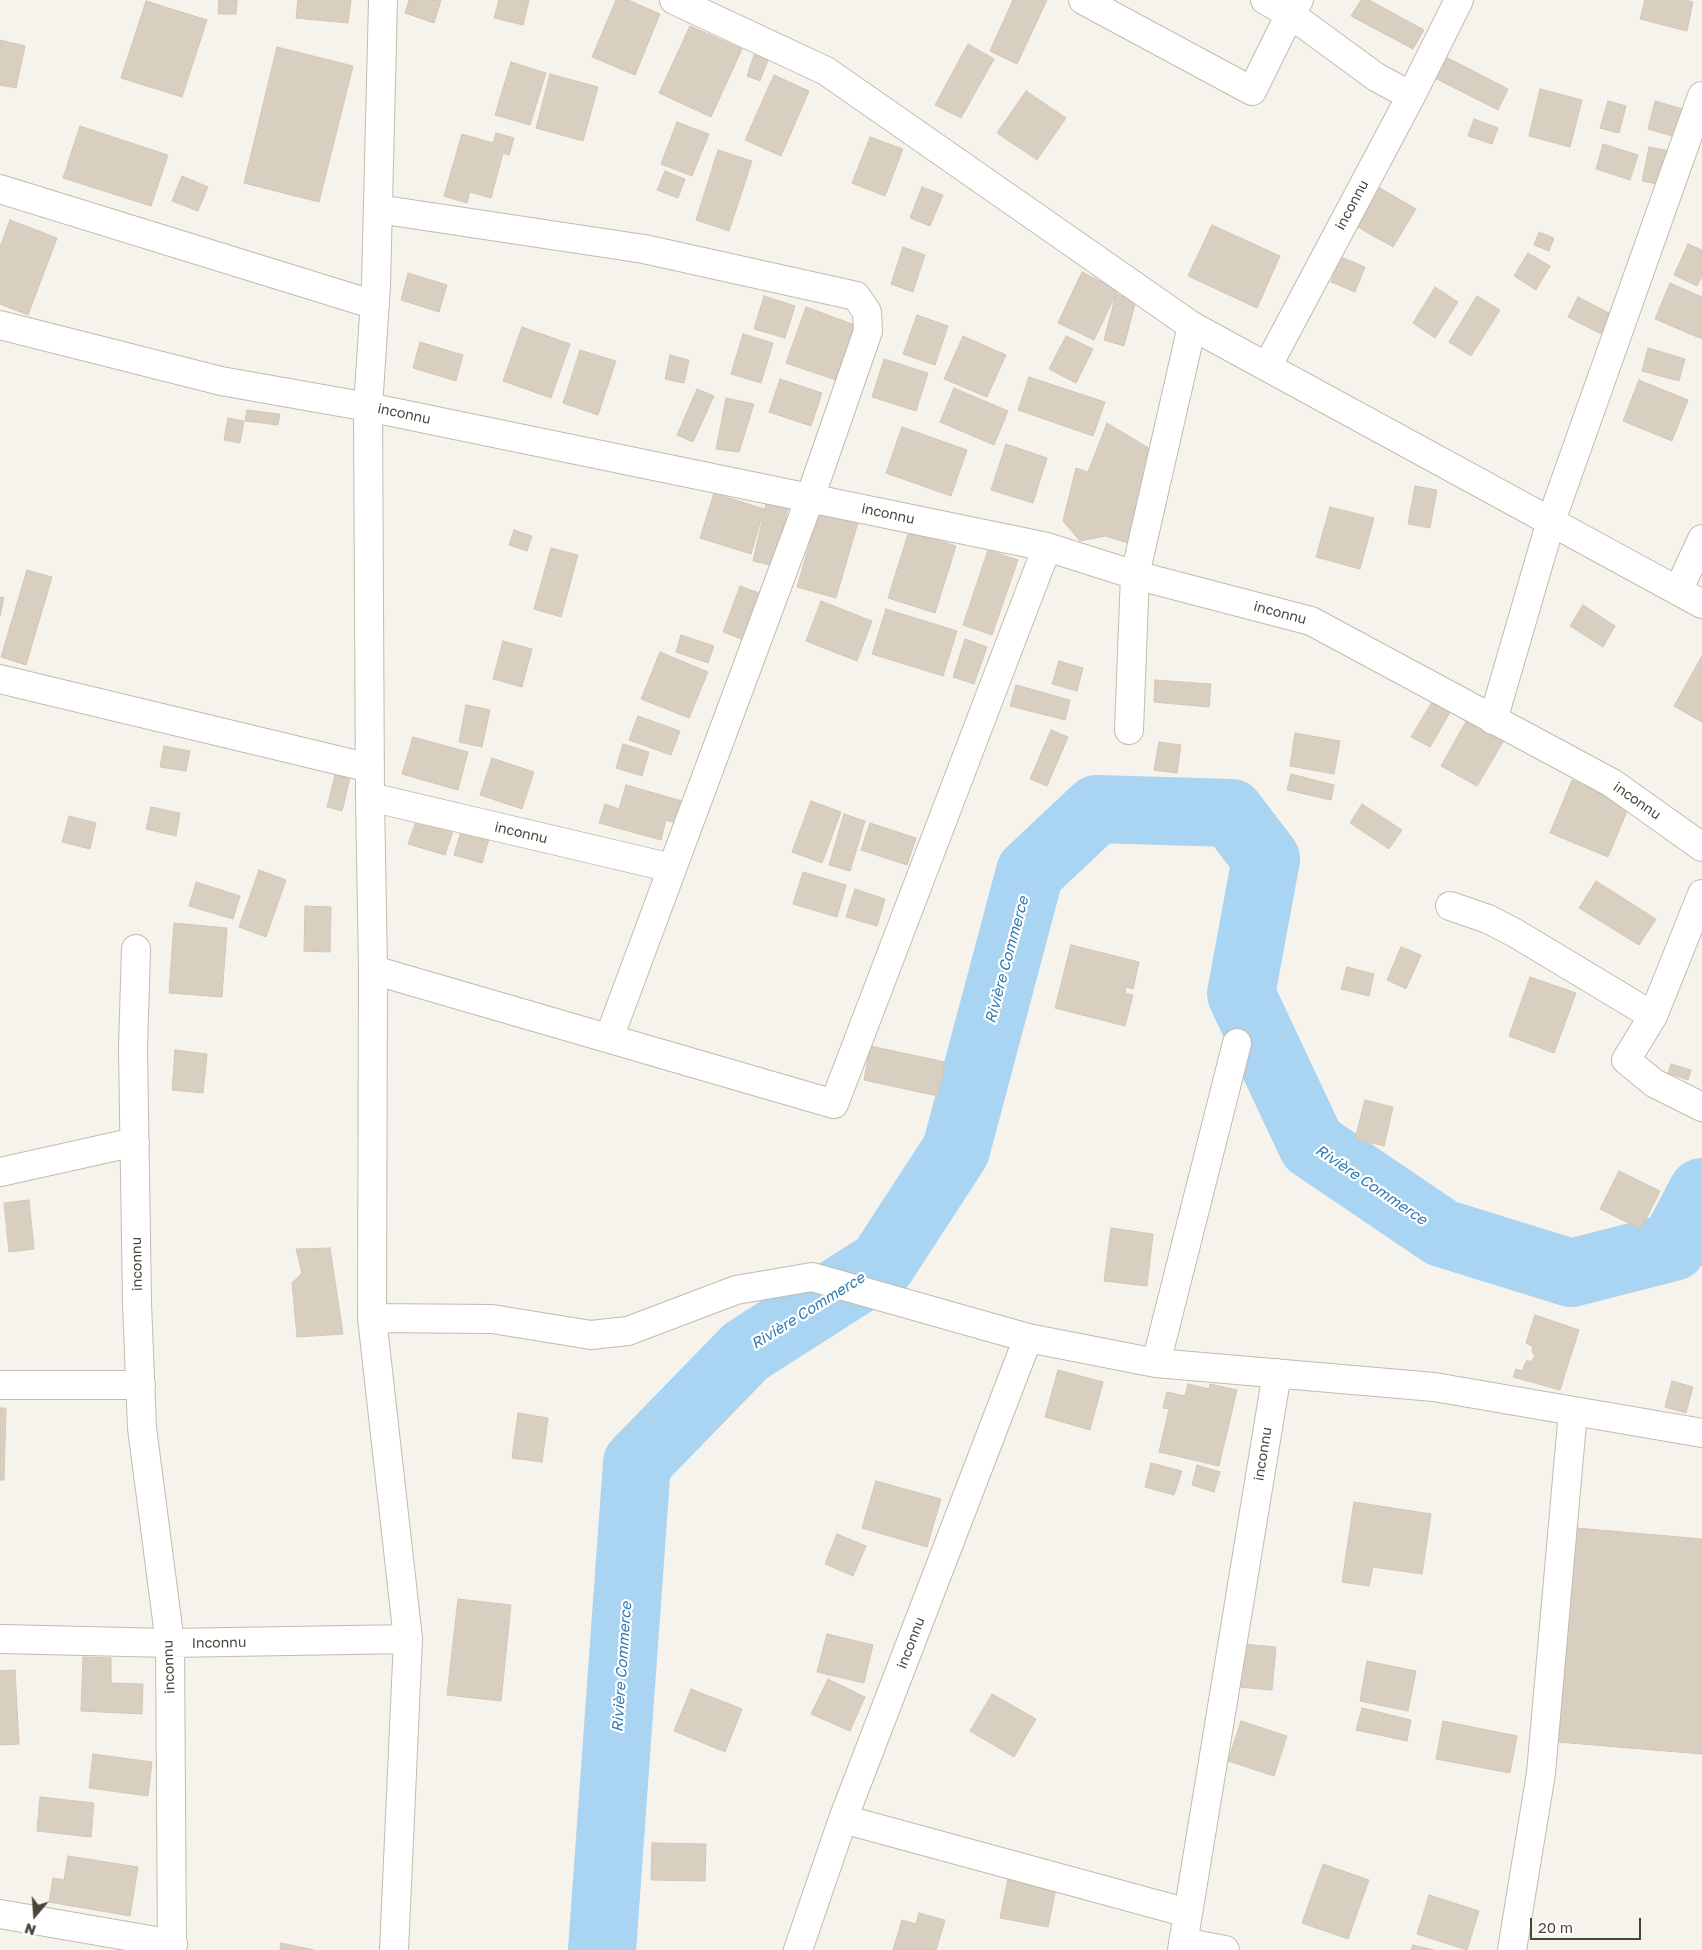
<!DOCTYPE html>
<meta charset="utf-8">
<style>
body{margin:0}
#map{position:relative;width:1702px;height:1950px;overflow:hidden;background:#f6f3ec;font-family:"Golos Text",sans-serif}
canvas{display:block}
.north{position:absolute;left:10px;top:1890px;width:50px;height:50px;-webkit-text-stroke:4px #fff;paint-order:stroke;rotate:198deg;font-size:14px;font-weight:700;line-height:20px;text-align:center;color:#4b4439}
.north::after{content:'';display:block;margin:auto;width:18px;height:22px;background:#4b4439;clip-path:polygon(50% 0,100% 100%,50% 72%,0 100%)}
.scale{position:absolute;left:1530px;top:1918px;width:111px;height:22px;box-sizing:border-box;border:2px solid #4b4439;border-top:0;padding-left:6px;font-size:15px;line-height:18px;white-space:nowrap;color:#4b4439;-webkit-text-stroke:4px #fff;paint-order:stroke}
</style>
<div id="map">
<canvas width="1702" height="1950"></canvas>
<div class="north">N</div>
<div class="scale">20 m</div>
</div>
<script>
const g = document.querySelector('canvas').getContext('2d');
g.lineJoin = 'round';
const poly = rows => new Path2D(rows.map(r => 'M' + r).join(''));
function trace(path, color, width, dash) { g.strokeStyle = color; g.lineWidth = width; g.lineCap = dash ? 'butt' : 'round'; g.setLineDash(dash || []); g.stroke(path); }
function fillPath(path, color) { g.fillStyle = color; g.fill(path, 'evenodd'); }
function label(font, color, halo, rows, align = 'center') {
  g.font = font + ' "Golos Text",sans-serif'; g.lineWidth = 4.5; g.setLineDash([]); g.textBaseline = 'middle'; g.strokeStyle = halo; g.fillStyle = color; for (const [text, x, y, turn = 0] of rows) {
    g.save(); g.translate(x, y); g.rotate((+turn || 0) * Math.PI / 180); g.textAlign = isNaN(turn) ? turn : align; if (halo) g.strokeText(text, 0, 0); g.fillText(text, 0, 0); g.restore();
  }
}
trace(poly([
 [602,1950,637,1463,746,1351,882,1264,956,1150,1030,872,1097,809,1231,813,1266,859,1241,994,1312,1145,1442,1233,1571,1273,1673,1247,1702,1192]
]), '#a9d4f2', 68);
const building = poly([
 [219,0,237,0,236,14,218,14,219,0],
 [298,0,351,0,348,23,296,18,298,0],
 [409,0,441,0,434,23,405,13,409,0],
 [499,0,529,0,523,25,494,18,499,0],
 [616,0,628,0,660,14,635,75,592,57,616,0],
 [1013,0,1047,0,1017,64,990,51,1013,0],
 [1361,0,1369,0,1424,30,1413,49,1351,16,1361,0],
 [1645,0,1685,0,1693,2,1687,31,1640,19,1645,0],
 [146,1,207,20,182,97,121,78,146,1],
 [690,26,742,49,711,117,659,93,690,26],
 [0,40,25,46,16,88,0,85,0,40],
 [968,44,994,59,961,118,935,105,968,44],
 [277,47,353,66,319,202,244,183,277,47],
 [754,55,768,60,760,81,747,76,754,55],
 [1446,57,1508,89,1498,110,1435,78,1446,57],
 [511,62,546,73,530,125,495,115,511,62],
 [550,74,598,87,583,141,536,128,550,74],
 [774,75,809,91,781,156,745,140,774,75],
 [1540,89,1582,100,1570,147,1529,136,1540,89],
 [1026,91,1066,118,1037,160,997,133,1026,91],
 [1608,101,1626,106,1619,133,1600,128,1608,101],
 [1655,101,1686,110,1679,138,1648,129,1655,101],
 [1474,119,1498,128,1492,144,1468,136,1474,119],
 [677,122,709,134,692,176,661,164,677,122],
 [80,126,168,155,151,206,63,178,80,126],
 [496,133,514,138,509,155,503,153,491,198,470,192,467,203,444,196,462,134,493,143,496,133],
 [870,137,903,149,885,196,852,183,870,137],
 [1603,144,1638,155,1630,180,1596,169,1603,144],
 [1649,147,1674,152,1667,186,1642,181,1649,147],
 [718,150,752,161,729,231,696,220,718,150],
 [665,171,685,179,678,198,657,190,665,171],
 [182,176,208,187,198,211,172,201,182,176],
 [922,187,943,195,930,226,910,218,922,187],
 [1378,187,1416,209,1393,247,1356,226,1378,187],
 [10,220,57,238,28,315,0,304,0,247,10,220],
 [1212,225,1280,256,1257,308,1188,276,1212,225],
 [1539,232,1554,238,1549,251,1534,245,1539,232],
 [1688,244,1702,250,1702,276,1697,286,1674,275,1688,244],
 [903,247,925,255,913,292,891,284,903,247],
 [1528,253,1550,266,1536,290,1514,276,1528,253],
 [1341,257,1365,267,1355,292,1331,282,1341,257],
 [1082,272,1118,290,1094,340,1058,323,1082,272],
 [408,273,447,285,439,312,401,300,408,273],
 [1670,283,1702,297,1702,339,1655,319,1670,283],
 [1435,287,1458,302,1435,338,1413,323,1435,287],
 [1116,294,1136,300,1124,346,1104,340,1116,294],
 [764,296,795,306,785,338,754,329,764,296],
 [1477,296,1500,310,1471,356,1449,342,1477,296],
 [1578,297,1611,314,1601,334,1568,317,1578,297],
 [806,307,855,325,836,380,786,363,806,307],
 [917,315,948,326,935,365,903,354,917,315],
 [522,327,570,344,551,398,503,381,522,327],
 [743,334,773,343,761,383,731,374,743,334],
 [963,336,1006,355,987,397,944,379,963,336],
 [1066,336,1093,349,1076,383,1049,369,1066,336],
 [420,342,463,355,456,381,413,368,420,342],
 [1648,348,1685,359,1679,381,1642,371,1648,348],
 [580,350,616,361,598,415,563,403,580,350],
 [670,355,689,360,684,383,665,379,670,355],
 [884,359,928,373,916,411,872,397,884,359],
 [1029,377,1105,402,1093,436,1018,410,1029,377],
 [780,379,822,393,811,426,769,412,780,379],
 [1639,380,1688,400,1672,441,1623,421,1639,380],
 [954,388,1008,411,994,445,940,422,954,388],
 [697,389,714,396,693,442,677,435,697,389],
 [726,398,754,404,739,452,716,449,726,398],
 [247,410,280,414,278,425,245,421,247,410],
 [228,418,244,421,240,443,224,440,228,418],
 [1107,423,1157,453,1128,543,1105,536,1080,541,1063,521,1076,468,1088,472,1107,423],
 [902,427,967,450,951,496,886,473,902,427],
 [1006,444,1047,458,1033,503,991,490,1006,444],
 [1415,486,1437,490,1430,528,1408,524,1415,486],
 [714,493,764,509,751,554,700,538,714,493],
 [766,504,788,509,774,566,753,561,766,504],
 [1330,507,1374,518,1360,569,1316,557,1330,507],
 [820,508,859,519,836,598,797,587,820,508],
 [514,530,532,536,527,551,509,545,514,530],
 [909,531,956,546,935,613,888,598,909,531],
 [551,548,578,555,561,617,534,609,551,548],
 [988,550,1018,560,992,635,963,625,988,550],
 [27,570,52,577,26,665,1,657,27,570],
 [740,586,767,596,749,642,723,632,740,586],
 [0,597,4,598,0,616,0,597],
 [821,601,872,621,857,661,806,641,821,601],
 [1583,605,1615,626,1603,647,1570,626,1583,605],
 [886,609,957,631,943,676,872,654,886,609],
 [681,635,714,646,708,663,676,652,681,635],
 [965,639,987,647,974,684,953,677,965,639],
 [503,641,532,649,522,687,493,679,503,641],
 [660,652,708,672,689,718,641,699,660,652],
 [1702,656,1702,722,1674,706,1702,656],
 [1059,661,1083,668,1077,691,1052,684,1059,661],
 [1155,680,1211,684,1209,707,1154,702,1155,680],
 [1016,685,1070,700,1065,720,1010,706,1016,685],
 [1435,697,1453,707,1430,747,1411,737,1435,697],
 [466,705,490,710,482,747,459,742,466,705],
 [638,716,680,731,671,755,629,740,638,716],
 [1469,716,1506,737,1477,786,1441,766,1469,716],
 [1051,730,1068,737,1047,786,1030,779,1051,730],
 [1295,733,1340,741,1334,774,1290,766,1295,733],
 [413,737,468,752,458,790,402,774,413,737],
 [1159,742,1181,745,1177,773,1154,770,1159,742],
 [623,744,649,752,642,776,616,768,623,744],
 [164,746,190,751,186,771,160,767,164,746],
 [492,758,534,772,522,809,480,795,492,758],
 [336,771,351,774,342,811,327,807,336,771],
 [1291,774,1334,785,1331,800,1287,790,1291,774],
 [1572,780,1630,804,1608,857,1550,833,1572,780],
 [626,785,682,801,676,823,666,820,661,840,599,823,605,804,619,809,626,785],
 [811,801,841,812,822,863,792,852,811,801],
 [1362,804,1402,830,1389,849,1350,823,1362,804],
 [151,807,180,813,176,836,146,829,151,807],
 [844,814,865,821,850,871,829,865,844,814],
 [69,816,96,823,90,849,62,842,69,816],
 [417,819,453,831,445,855,408,844,417,819],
 [870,823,916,838,907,865,861,850,870,823],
 [463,824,491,832,482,863,454,855,463,824],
 [259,870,286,880,266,937,239,927,259,870],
 [803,872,846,885,837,917,793,904,803,872],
 [1596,881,1656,919,1639,945,1579,908,1596,881],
 [196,882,240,896,233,919,189,906,196,882],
 [855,889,885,899,877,926,846,917,855,889],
 [305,906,331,907,330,952,304,951,305,906],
 [174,923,227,928,222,997,169,993,174,923],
 [1071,945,1139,962,1133,989,1126,987,1125,993,1133,995,1125,1026,1055,1008,1071,945],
 [1401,947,1421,955,1406,989,1387,980,1401,947],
 [1347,967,1374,974,1369,996,1341,989,1347,967],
 [1530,977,1576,993,1554,1053,1509,1036,1530,977],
 [870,1046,945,1062,938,1096,864,1080,870,1046],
 [175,1050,207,1054,203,1093,172,1090,175,1050],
 [1671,1064,1691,1070,1688,1080,1668,1073,1671,1064],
 [1365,1100,1393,1107,1384,1146,1355,1139,1365,1100],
 [1619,1171,1660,1191,1641,1229,1600,1209,1619,1171],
 [29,1200,34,1249,9,1252,4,1203,29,1200],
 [1111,1228,1153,1234,1147,1286,1104,1281,1111,1228],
 [330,1248,343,1334,297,1337,292,1283,302,1273,296,1249,330,1248],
 [1535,1315,1579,1330,1560,1390,1513,1377,1516,1369,1522,1371,1527,1360,1531,1362,1535,1355,1532,1352,1533,1347,1526,1343,1535,1315],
 [1058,1370,1103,1382,1090,1430,1045,1417,1058,1370],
 [1672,1381,1693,1387,1686,1413,1665,1407,1672,1381],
 [1188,1384,1209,1389,1210,1384,1237,1390,1219,1466,1159,1452,1169,1409,1163,1408,1167,1392,1185,1396,1188,1384],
 [0,1408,6,1408,4,1480,0,1480,0,1408],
 [518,1413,548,1418,542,1462,512,1458,518,1413],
 [1151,1463,1182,1471,1174,1495,1145,1487,1151,1463],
 [1197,1465,1220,1472,1214,1492,1192,1485,1197,1465],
 [876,1481,941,1499,927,1547,862,1528,876,1481],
 [1354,1502,1431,1514,1422,1574,1373,1567,1369,1586,1342,1582,1354,1502],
 [1576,1528,1702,1539,1702,1754,1558,1742,1576,1528],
 [837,1534,866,1546,853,1576,825,1564,837,1534],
 [458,1599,511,1605,501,1701,447,1695,458,1599],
 [827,1634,873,1645,864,1683,817,1672,827,1634],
 [1242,1644,1276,1647,1272,1690,1238,1687,1242,1644],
 [83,1657,111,1658,111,1683,143,1684,142,1714,81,1711,83,1657],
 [1367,1661,1416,1671,1408,1711,1360,1701,1367,1661],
 [15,1670,19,1744,0,1745,0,1671,15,1670],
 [828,1679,865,1697,850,1731,811,1714,828,1679],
 [691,1689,742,1709,725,1752,674,1731,691,1689],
 [992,1694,1036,1719,1014,1757,970,1731,992,1694],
 [1362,1708,1411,1720,1407,1741,1356,1730,1362,1708],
 [1241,1721,1287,1736,1274,1776,1228,1761,1241,1721],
 [1443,1721,1517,1736,1510,1773,1436,1759,1443,1721],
 [93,1754,152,1762,148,1796,89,1788,93,1754],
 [40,1797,94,1803,91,1837,37,1831,40,1797],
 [652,1843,706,1844,705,1881,651,1880,652,1843],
 [68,1856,138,1867,130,1916,49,1902,53,1878,64,1880,68,1856],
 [1323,1864,1369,1880,1348,1939,1302,1923,1323,1864],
 [1009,1874,1057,1884,1048,1927,1000,1918,1009,1874],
 [1429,1895,1479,1911,1467,1950,1417,1934,1429,1895],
 [919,1913,945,1920,936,1950,893,1950,902,1920,916,1924,919,1913],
 [281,1943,314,1950,280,1950,281,1943],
 [1413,1945,1434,1950,1411,1950,1413,1945]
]);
fillPath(building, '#d8cfc1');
trace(building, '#d3c7b4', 1);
const minor = poly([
 [383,0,376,285,368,407,370,797,373,970,372,1318,408,1639,394,1950],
 [674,0,826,71,1192,326,1702,604],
 [1083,0,1252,91,1290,14,1299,0],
 [1265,0,1290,14,1376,77,1411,96,1267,367],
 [1411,96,1459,0],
 [0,189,375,305],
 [378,209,644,249,856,296,867,312,868,331,810,498,609,1038],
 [0,325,221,381,368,407,1047,547,1135,575,1311,621,1612,783,1702,847],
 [1678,591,1702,539],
 [0,679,370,768],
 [1493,720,1551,521,1702,96],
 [1129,730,1135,575,1192,326],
 [370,797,672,868],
 [1450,906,1488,919,1515,933,1653,1016,1626,1060,1654,1083,1702,1107],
 [136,949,133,1048,137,1303,142,1428,170,1643,172,1950],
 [373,970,834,1104,1047,547],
 [1653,1016,1702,894],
 [0,1172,135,1142],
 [372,1318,492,1319,591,1335,628,1331,736,1290,812,1277,1028,1338,1156,1363,1434,1387,1702,1433],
 [1156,1363,1237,1043],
 [0,1385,141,1385],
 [0,1639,170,1643,408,1639],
 [843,1819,1188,1913],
 [0,1914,173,1944],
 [1183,1942,1225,1950],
 [798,1950,843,1819,1028,1338],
 [1182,1950,1277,1373],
 [1512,1950,1541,1773,1573,1411]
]);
trace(minor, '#c2bbae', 30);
trace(minor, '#fff', 28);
label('14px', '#4b4439', '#fff', [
 ["inconnu",1352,205,-62],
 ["inconnu",404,414,12],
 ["inconnu",888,514,12],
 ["inconnu",1280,613,15],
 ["inconnu",1637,801,35],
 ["inconnu",521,833,13],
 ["inconnu",137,1264,-91],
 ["inconnu",1263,1454,-81],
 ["Inconnu",219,1643,-1],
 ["inconnu",911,1643,-69],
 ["inconnu",169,1667,-92]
]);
label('italic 15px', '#2e7ab2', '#fff', [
 ["Rivière Commerce",1007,960,-75],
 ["Rivière Commerce",1371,1185,34],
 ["Rivière Commerce",808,1311,-32],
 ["Rivière Commerce",622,1667,-86]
]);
</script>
